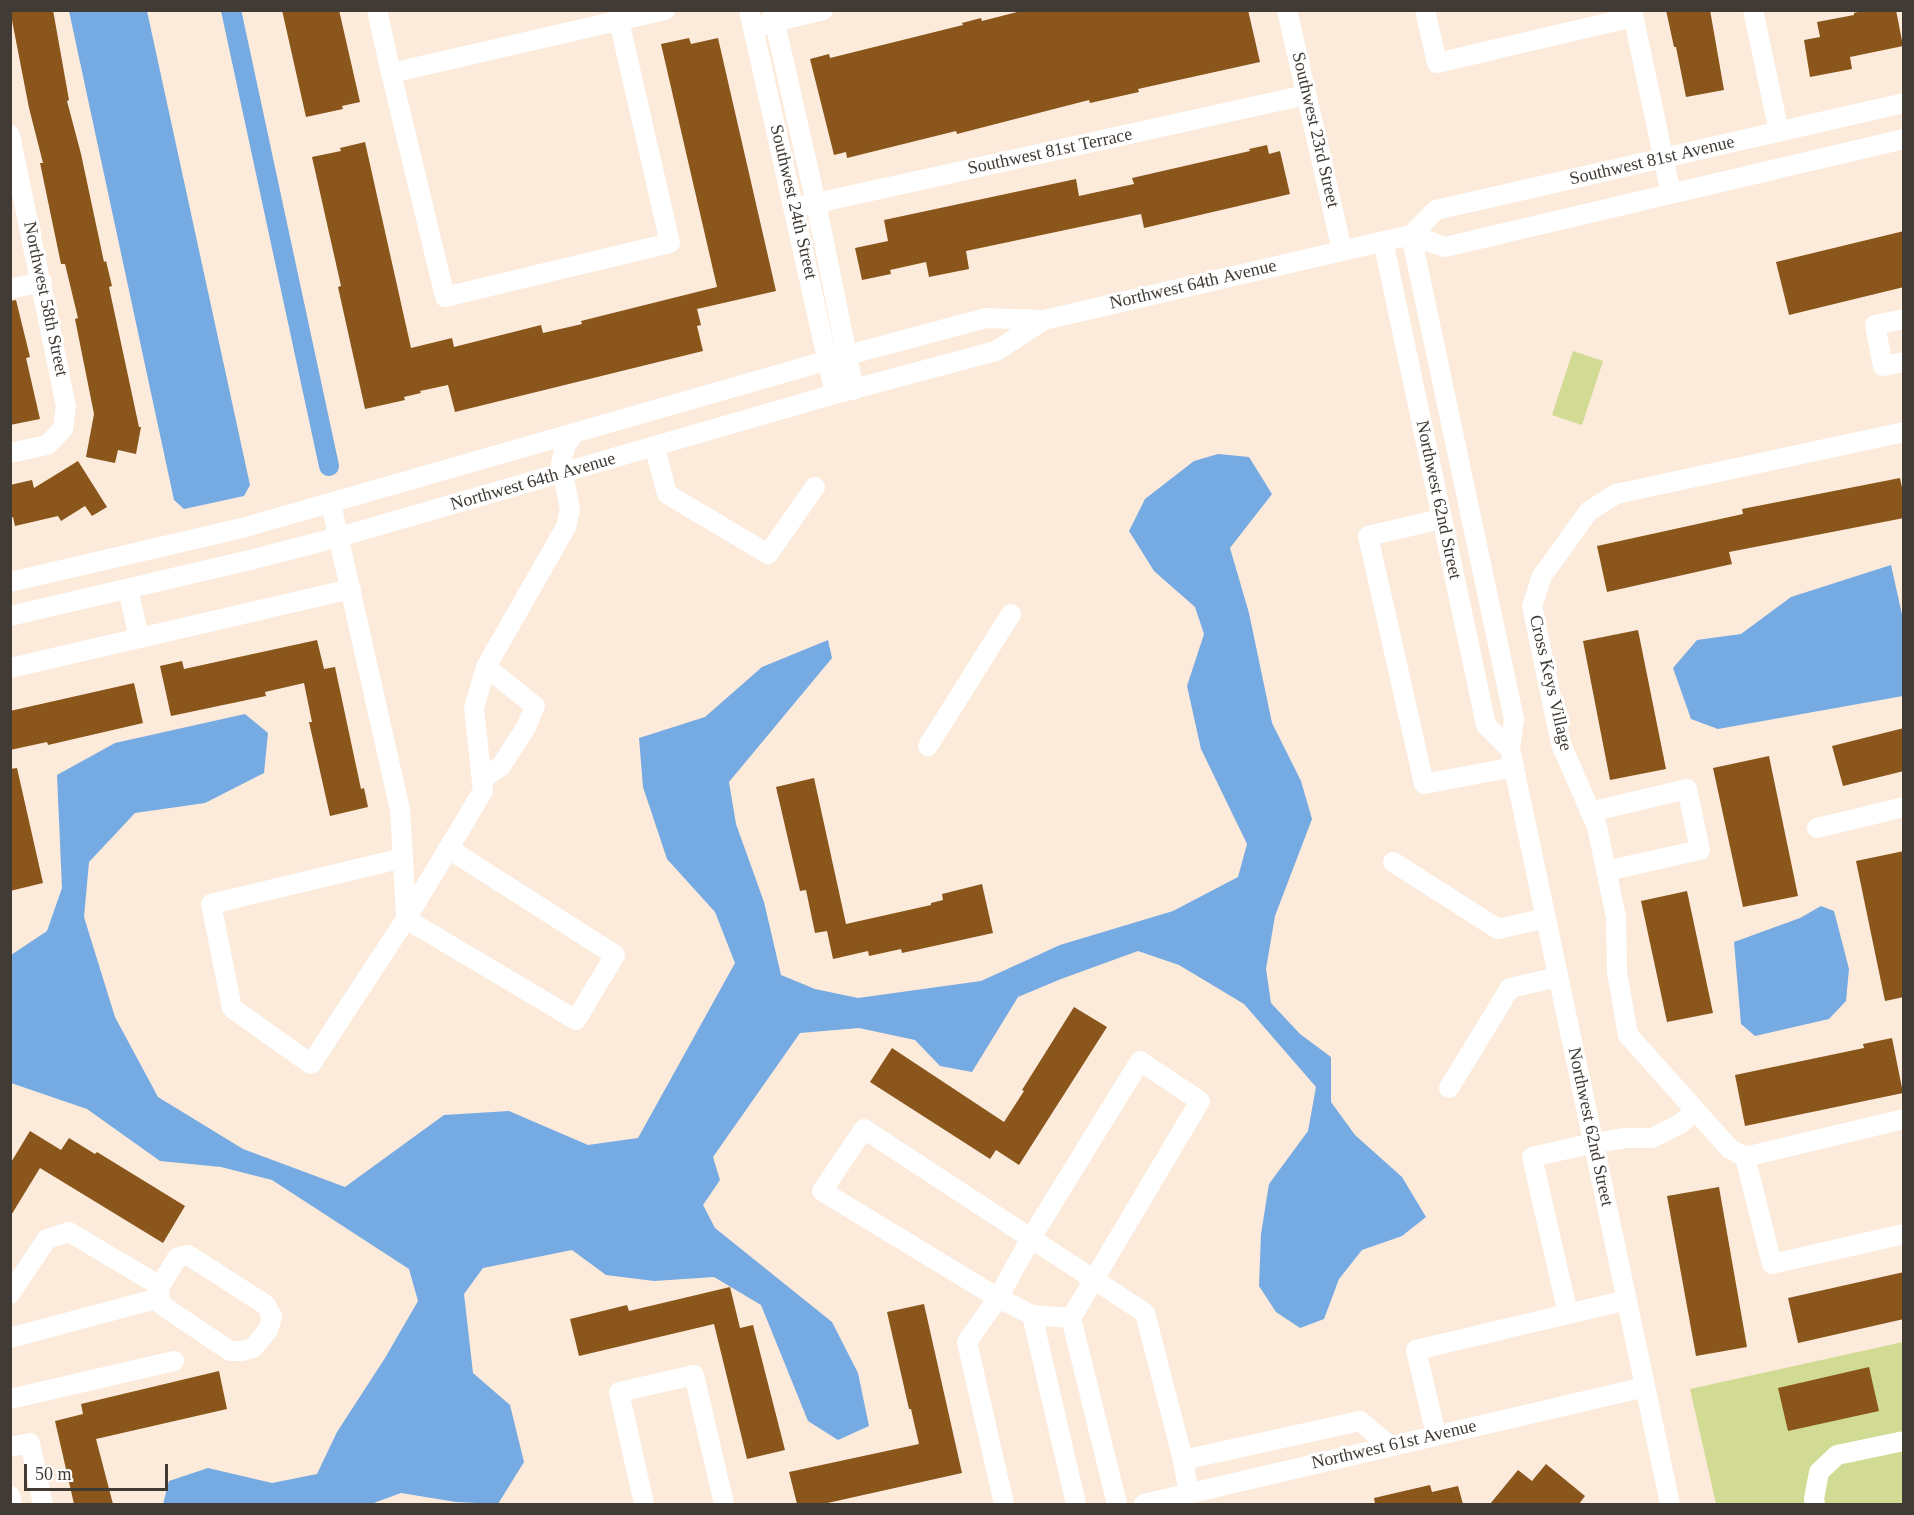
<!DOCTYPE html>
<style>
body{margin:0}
#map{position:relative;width:1914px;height:1515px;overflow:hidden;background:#fceadb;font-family:Georgia,serif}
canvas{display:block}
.frame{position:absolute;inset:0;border:12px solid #413b35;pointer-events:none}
.scale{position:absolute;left:24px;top:1464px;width:144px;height:27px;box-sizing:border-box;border:3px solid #413b35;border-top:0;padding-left:8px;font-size:18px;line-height:21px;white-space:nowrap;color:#413b35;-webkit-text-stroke:4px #fff;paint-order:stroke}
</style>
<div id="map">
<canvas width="1914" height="1515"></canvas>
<div class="frame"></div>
<div class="scale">50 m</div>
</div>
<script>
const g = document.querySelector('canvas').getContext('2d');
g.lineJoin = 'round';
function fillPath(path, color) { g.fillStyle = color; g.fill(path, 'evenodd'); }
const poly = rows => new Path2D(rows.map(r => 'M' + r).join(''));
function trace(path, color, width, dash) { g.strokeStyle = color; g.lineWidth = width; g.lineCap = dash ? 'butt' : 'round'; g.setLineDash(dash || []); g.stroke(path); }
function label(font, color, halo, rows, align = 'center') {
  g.font = font + ' Georgia,serif'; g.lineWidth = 6; g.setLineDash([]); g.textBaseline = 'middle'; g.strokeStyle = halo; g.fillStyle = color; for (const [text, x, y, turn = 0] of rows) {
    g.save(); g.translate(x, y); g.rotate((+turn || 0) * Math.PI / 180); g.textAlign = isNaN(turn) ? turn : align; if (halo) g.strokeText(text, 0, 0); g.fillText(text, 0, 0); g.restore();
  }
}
fillPath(poly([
 [1573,351,1603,361,1582,425,1552,415],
 [1903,1342,1903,1504,1716,1504,1690,1389]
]), '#d1db93');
fillPath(poly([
 [69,11,147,11,250,485,244,496,184,509,174,500],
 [1218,454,1249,457,1272,494,1230,548,1249,613,1272,723,1301,781,1312,819,1275,916,1266,969,1271,1003,1300,1034,1331,1057,1331,1102,1355,1135,1402,1177,1426,1217,1402,1236,1362,1250,1339,1279,1324,1319,1300,1328,1276,1312,1259,1286,1261,1234,1269,1184,1308,1131,1316,1087,1244,1004,1179,965,1138,951,1061,979,1018,997,972,1072,940,1066,915,1040,859,1028,800,1033,713,1157,720,1180,703,1205,715,1228,832,1322,858,1373,869,1426,838,1440,808,1421,761,1305,714,1277,654,1281,606,1275,572,1250,483,1268,464,1294,473,1373,510,1405,524,1462,498,1504,456,1502,401,1493,371,1504,163,1504,169,1481,208,1468,272,1483,317,1474,337,1432,385,1358,418,1301,409,1269,272,1180,221,1167,160,1161,87,1109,11,1083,11,955,47,931,62,888,57,775,115,743,245,714,268,733,264,773,205,803,135,813,89,862,84,917,115,1017,158,1097,243,1149,345,1187,444,1115,509,1111,588,1145,638,1138,735,963,715,912,667,859,643,787,639,738,705,717,762,667,828,640,832,658,729,782,736,824,764,902,781,975,815,989,858,998,981,981,1060,945,1173,911,1238,877,1247,844,1201,749,1187,686,1204,634,1195,607,1154,571,1129,531,1145,499,1194,461],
 [1891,565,1903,619,1903,696,1718,729,1691,719,1673,668,1697,640,1741,634,1791,597],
 [1821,906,1834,911,1849,969,1846,1001,1829,1019,1755,1036,1741,1024,1734,942,1800,918]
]), '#76aae2');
trace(poly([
 [231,10,329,466]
]), '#76aae2', 20);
fillPath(poly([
 [10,10,53,10,69,100,67,101,81,154,104,262,106,261,112,286,109,287,139,427,141,427,136,454,118,450,115,463,86,457,94,414,75,319,78,318,65,264,61,264,40,163,43,163,29,108],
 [282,10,339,10,360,102,342,106,343,109,306,117],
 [1025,10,1248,10,1260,62,1138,89,1139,92,1090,103,1089,100,957,134,956,131,847,158,846,152,834,155,810,59,829,54,830,58,963,25,962,23,981,18,982,21],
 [1666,10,1710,10,1724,90,1686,97,1676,47,1674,47],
 [1865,10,1896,10,1903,46,1850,57,1852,69,1810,77,1804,40,1820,37,1817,22,1854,15,1854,13],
 [689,38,691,44,718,38,776,291,697,309,701,325,697,326,703,351,455,412,448,385,420,391,421,393,404,397,405,400,365,409,338,287,341,286,312,157,341,151,340,148,365,142,411,348,452,338,454,347,541,325,543,333,582,324,581,321,717,287,661,44],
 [1267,145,1269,154,1280,151,1290,194,1144,228,1141,214,966,251,969,269,929,277,926,262,890,270,891,274,862,280,855,248,888,241,884,220,1076,179,1079,196,1134,184,1132,178,1250,151,1249,149],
 [1904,231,1904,287,1789,315,1776,262],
 [16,300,30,357,26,358,40,419,10,425,10,301],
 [78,461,107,507,92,516,85,506,61,521,58,516,15,526,13,517,10,518,10,485,32,480,34,488],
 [1900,478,1904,497,1904,518,1729,552,1732,564,1607,592,1597,546,1743,514,1742,509],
 [1638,630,1666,769,1610,780,1583,641],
 [317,640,324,669,335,667,361,789,364,788,368,807,330,816,309,722,312,722,304,683,265,692,266,696,171,716,160,666,182,661,184,669],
 [134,683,143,723,48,745,47,742,10,750,10,711],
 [1904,728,1904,771,1843,786,1832,746],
 [1769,756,1798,896,1743,907,1713,768],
 [17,768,43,883,10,891,10,769],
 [814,778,846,924,931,905,931,903,943,900,942,894,982,884,993,933,902,953,901,949,869,956,868,951,833,959,827,931,815,933,806,890,800,891,776,787],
 [1904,851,1904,997,1885,1001,1856,861],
 [1687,891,1713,1013,1667,1022,1641,901],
 [1074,1007,1107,1027,1019,1165,996,1150,990,1159,870,1082,892,1048,1004,1122,1024,1091,1022,1090],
 [1892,1038,1903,1093,1745,1126,1735,1075,1864,1048,1863,1044],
 [30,1131,61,1150,69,1138,95,1154,97,1152,185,1206,163,1243,40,1168,10,1217,10,1164],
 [1719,1187,1747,1347,1696,1356,1667,1196],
 [1904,1272,1904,1319,1798,1343,1788,1298],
 [730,1287,740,1328,753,1325,785,1450,747,1459,714,1324,579,1356,570,1319,627,1305,629,1311],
 [924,1304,962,1473,823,1504,797,1504,789,1472,919,1444,911,1409,909,1409,887,1312],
 [1869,1367,1879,1411,1788,1431,1778,1388],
 [219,1371,227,1409,96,1439,113,1504,74,1504,55,1421,83,1414,81,1404],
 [1546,1464,1585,1496,1579,1504,1490,1504,1518,1470,1532,1481],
 [1430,1485,1432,1492,1458,1486,1463,1504,1375,1504,1374,1498]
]), '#8a561b');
trace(poly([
 [377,10,391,73,665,10],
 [749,10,835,394],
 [772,10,816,203,854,390],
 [1287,10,1342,250],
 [1425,10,1437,63,1633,17],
 [1632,10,1671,194],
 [1753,10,1779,132],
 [762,25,823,10],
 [391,73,445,297,670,243,619,21],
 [10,135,66,406,63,429,47,445,10,453],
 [794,208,1306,95],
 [1411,235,1514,719,1510,749,1670,1504],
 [1411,235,1436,210,1904,103],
 [1383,241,1486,725,1510,749],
 [10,289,42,282],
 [1904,319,1875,325,1883,366,1904,362],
 [1904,432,1616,494,1589,511,1542,576,1532,606,1561,744,1597,827,1616,917,1617,972,1628,1035,1730,1149,1745,1157,1904,1119],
 [655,448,667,494,768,554,815,487],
 [331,504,400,810,403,858,406,919,311,1064,232,1008,211,904,403,858],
 [1441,519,1368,536,1424,784,1514,767],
 [10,582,242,528,829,360,986,318,1044,320,1411,235,1445,247,1904,139],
 [128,589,139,638],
 [10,616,250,560,339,537,835,394,996,351,1044,320],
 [10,668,351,589],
 [928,746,1011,614],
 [482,779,501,766,525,729,535,706,486,667],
 [1590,812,1687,789,1700,850,1606,871],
 [1817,828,1904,807],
 [449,849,615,955,576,1020,406,919,483,791,474,708,486,667,566,527,570,510,561,463,565,447,573,435],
 [1393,862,1498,929,1546,918],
 [1449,1088,1510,988,1558,977],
 [1745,1157,1772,1264,1904,1234],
 [188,1255,266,1305,272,1317,268,1330,253,1348,242,1351,230,1351,163,1306,159,1298,160,1286,177,1258,188,1255],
 [10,1294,47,1239,69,1232,160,1286],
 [1568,1314,1627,1300],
 [1032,1315,998,1298,822,1191,864,1129,1145,1313,1183,1460,1189,1494],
 [1071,1318,1032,1315,1076,1504],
 [10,1338,159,1298],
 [10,1399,174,1361],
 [1436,1435,1416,1350,1568,1314,1532,1157,1594,1143,1626,1138,1652,1138,1680,1124,1695,1111],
 [10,1447,30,1443,43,1504],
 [1183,1460,1360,1421,1390,1446],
 [10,1496,12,1504],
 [644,1504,619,1392,694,1375,724,1504],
 [1004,1504,967,1342,998,1298,1031,1238,1140,1061,1200,1101,1071,1318,1117,1504],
 [1144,1504,1645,1387],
 [1815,1504,1814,1499,1819,1472,1837,1455,1904,1441]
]), '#fff', 20);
label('18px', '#413b35', '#fff', [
 ["Southwest 23rd Street",1315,130,77],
 ["Southwest 81st Terrace",1050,152,-12],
 ["Southwest 81st Avenue",1652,161,-13],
 ["Southwest 24th Street",793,202,77],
 ["Northwest 64th Avenue",1193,285,-13],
 ["Northwest 58th Street",45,299,78],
 ["Northwest 64th Avenue",533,482,-16],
 ["Northwest 62nd Street",1438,500,78],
 ["Cross Keys Village",1550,683,77],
 ["Northwest 62nd Street",1590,1127,78],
 ["Northwest 61st Avenue",1394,1445,-13]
]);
</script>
